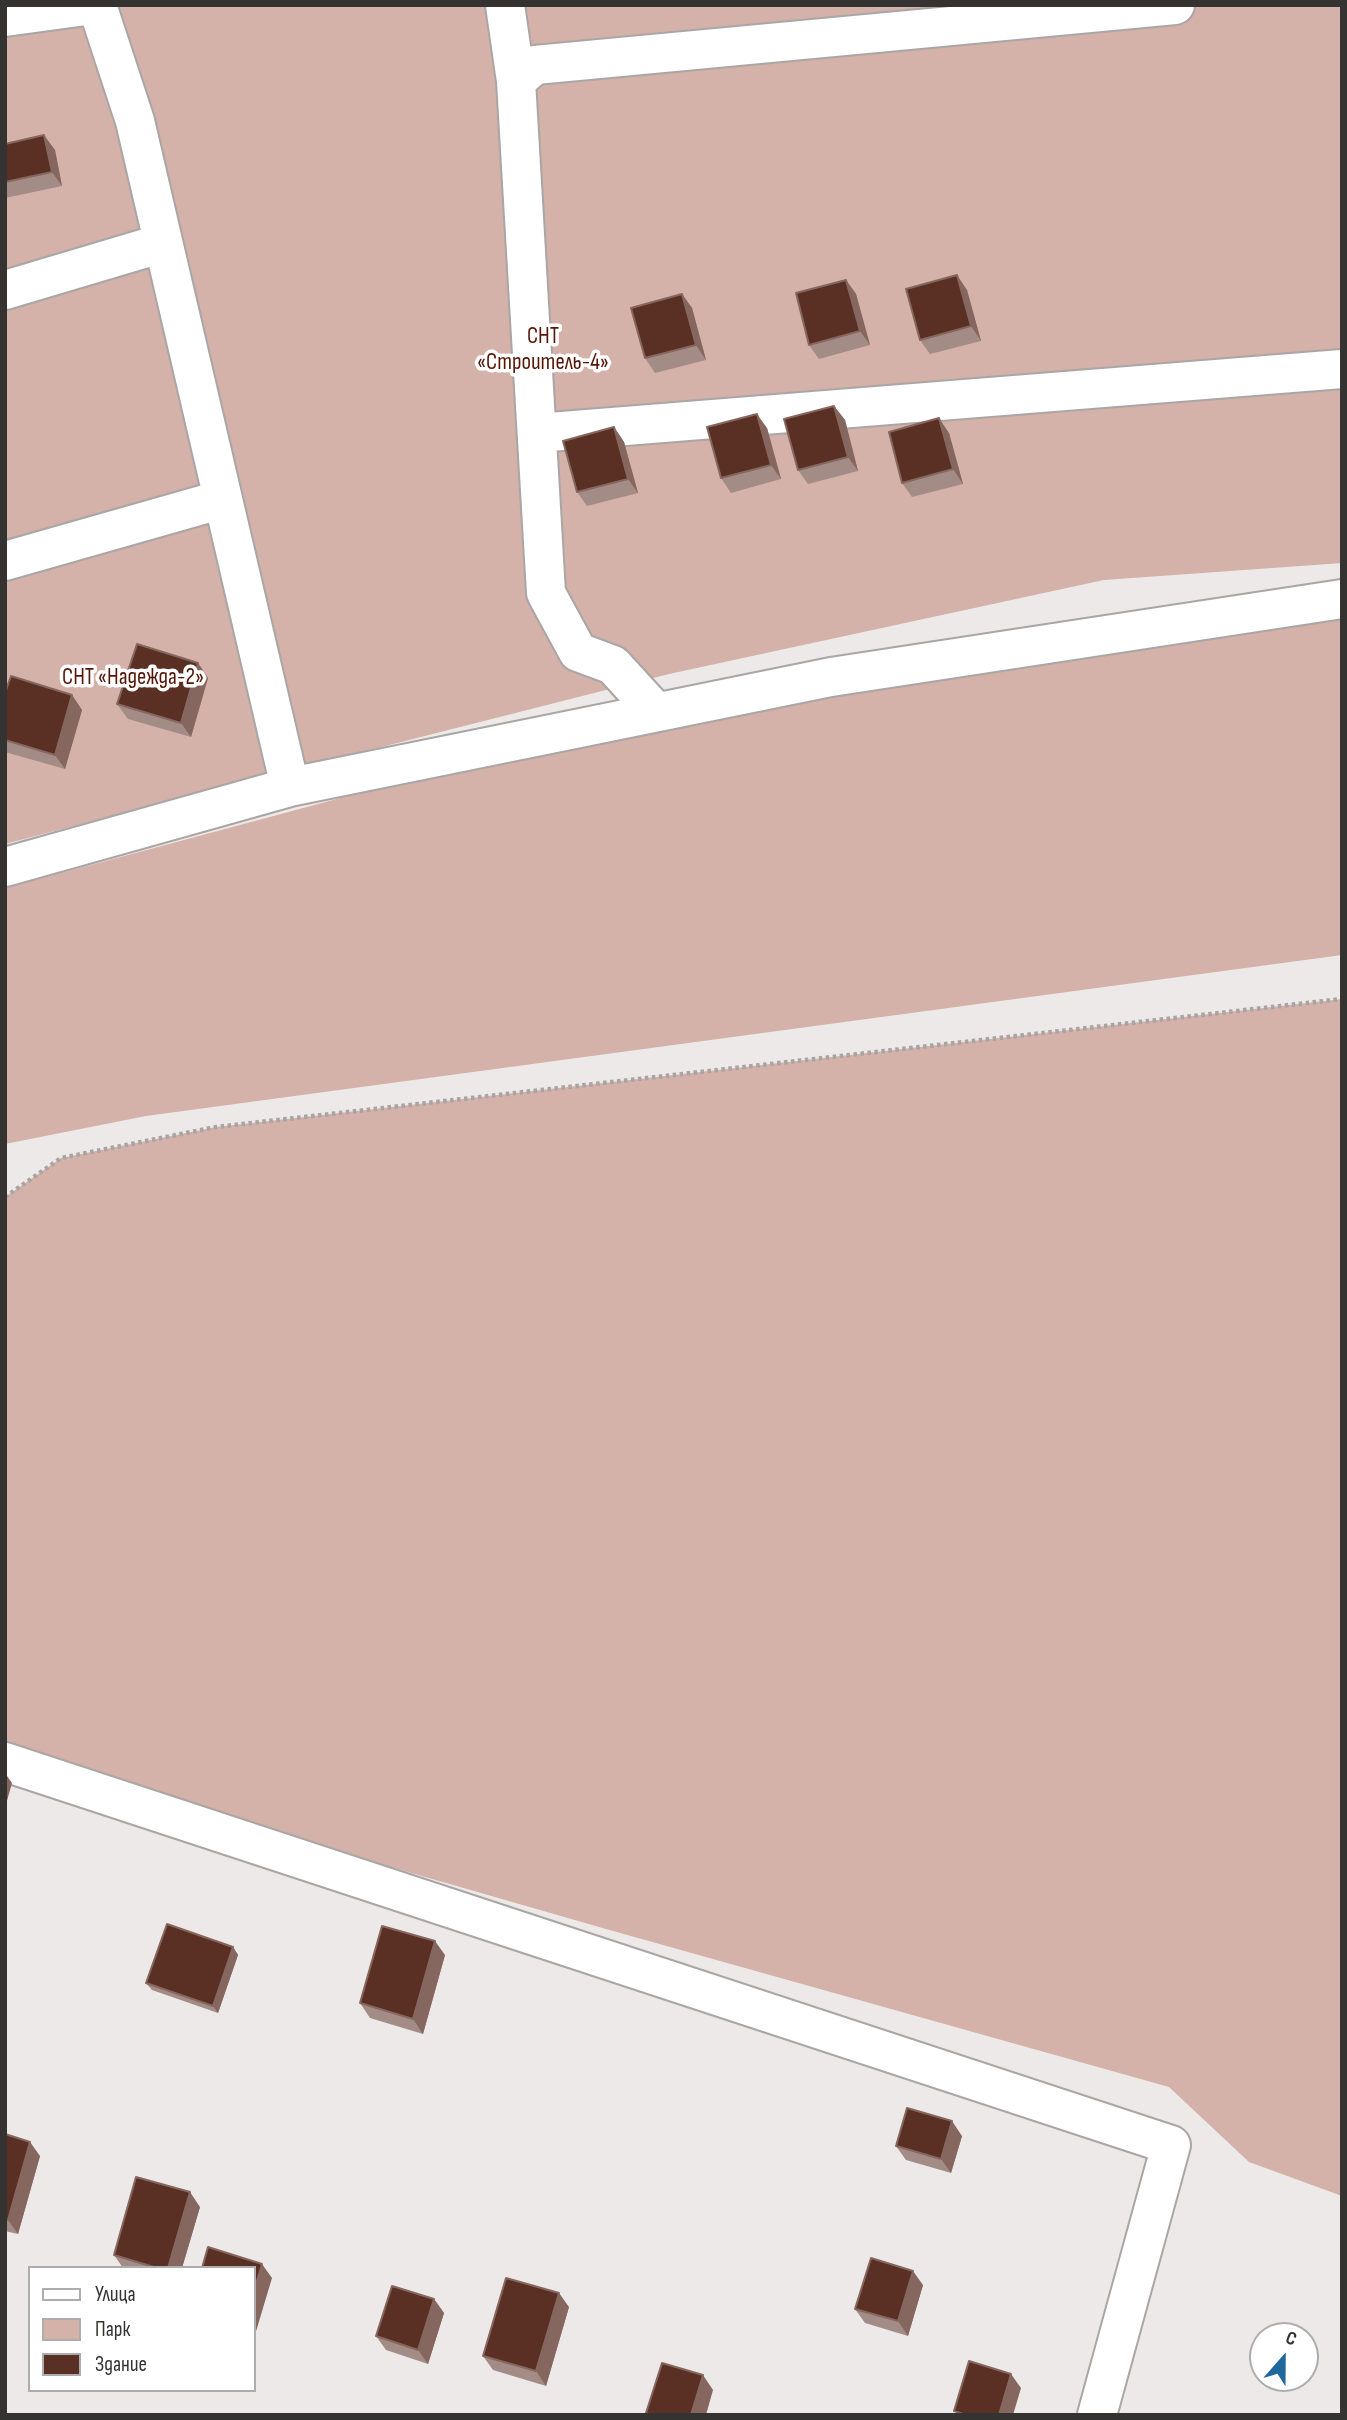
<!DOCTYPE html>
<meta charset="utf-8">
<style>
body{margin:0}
#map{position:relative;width:1347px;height:2420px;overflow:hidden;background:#ede9e8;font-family:"Sofia Sans Condensed",sans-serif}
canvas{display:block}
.frame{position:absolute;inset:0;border:7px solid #343332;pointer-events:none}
.legend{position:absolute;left:28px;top:2266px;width:228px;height:126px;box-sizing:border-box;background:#fff;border:2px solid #aeadad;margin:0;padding:9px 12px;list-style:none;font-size:21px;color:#343332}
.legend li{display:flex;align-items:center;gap:14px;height:35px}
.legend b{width:35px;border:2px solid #aeadad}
.north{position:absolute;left:1249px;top:2322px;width:70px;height:70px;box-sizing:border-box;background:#fff;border:2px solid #aeadad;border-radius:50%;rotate:21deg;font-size:19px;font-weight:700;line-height:28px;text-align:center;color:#343332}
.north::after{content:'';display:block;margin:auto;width:24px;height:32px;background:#1f689c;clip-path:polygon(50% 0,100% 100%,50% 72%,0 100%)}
</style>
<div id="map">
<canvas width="1347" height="2420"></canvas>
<div class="frame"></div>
<ul class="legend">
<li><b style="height:9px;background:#fff"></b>Улица</li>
<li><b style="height:19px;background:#d4b1a9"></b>Парк</li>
<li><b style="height:19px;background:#5a2f24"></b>Здание</li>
</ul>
<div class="north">С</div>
</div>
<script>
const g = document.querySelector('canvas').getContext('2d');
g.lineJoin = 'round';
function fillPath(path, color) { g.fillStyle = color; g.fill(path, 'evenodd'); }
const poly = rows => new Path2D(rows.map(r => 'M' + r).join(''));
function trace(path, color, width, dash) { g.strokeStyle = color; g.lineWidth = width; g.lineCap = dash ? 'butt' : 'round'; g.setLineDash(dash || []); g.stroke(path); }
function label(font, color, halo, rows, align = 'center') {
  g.font = font + ' "Sofia Sans Condensed",sans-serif'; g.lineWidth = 7; g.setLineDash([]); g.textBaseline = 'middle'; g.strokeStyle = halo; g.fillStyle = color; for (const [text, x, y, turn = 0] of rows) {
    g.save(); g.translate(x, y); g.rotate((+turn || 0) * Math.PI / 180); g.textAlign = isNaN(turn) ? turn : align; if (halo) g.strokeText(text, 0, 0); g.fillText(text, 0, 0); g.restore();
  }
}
fillPath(poly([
 [5,5,1342,5,1342,563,1104,580,669,674,157,804,5,844],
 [1342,618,1342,955,146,1116,5,1144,5,888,415,778,893,682],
 [1342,999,1342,2196,1249,2162,1169,2087,606,1929,5,1756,5,1197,61,1158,216,1127]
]), '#d4b1a9');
const minor = poly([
 [97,5,135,121,290,787],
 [505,5,516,81],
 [5,17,93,5],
 [5,290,163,243],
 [537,433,1342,369],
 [5,561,223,499],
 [656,712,613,665,578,652,546,593,516,81,535,65,1175,5],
 [5,867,290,787,831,677,1342,599],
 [5,1762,1171,2145,1097,2415]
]);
trace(minor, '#aaa6a5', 42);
trace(poly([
 [5,1197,61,1158,216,1127,1342,999]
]), '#a7a4a3', 4.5, [3.5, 3.5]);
trace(minor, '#fff', 38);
fillPath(poly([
 [5,144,55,150,62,186,5,198],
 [846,280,856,294,870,345,819,359,809,345],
 [967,290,981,341,930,354,920,340],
 [682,294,692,308,706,360,655,373,645,358],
 [834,406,845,420,858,471,808,484,798,470],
 [614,427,624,442,638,493,587,506,577,492],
 [767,428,781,479,731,493,721,478],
 [949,433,963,484,912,497,902,483],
 [198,663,208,678,191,737,128,719,117,704],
 [5,693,72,695,82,710,65,769,5,752],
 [233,1947,238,1955,218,2013,152,1990,146,1983],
 [445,1955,423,2034,370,2018,360,2003],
 [5,2134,40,2156,18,2234,5,2231],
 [962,2136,951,2173,906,2160,896,2146],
 [200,2207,182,2268,123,2268,114,2255],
 [923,2285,908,2336,865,2323,855,2309],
 [434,2299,444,2313,428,2364,386,2350,376,2336],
 [569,2307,546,2386,493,2370,483,2356]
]), '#a48c86');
fillPath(poly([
 [44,135,55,150,62,186,52,172],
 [957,275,967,290,981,341,971,326],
 [846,280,856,294,870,345,860,331],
 [682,294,692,308,706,360,696,345],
 [834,406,845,420,858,471,848,457],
 [757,414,767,428,781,479,771,465],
 [939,418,949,433,963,484,953,469],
 [614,427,624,442,638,493,628,479],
 [198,663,208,678,191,737,181,723],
 [72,695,82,710,65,769,55,755],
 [5,1773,12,1783,5,1808],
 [435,1941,445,1955,423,2034,413,2019],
 [233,1947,238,1955,218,2013,213,2006],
 [952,2121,962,2136,951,2173,941,2159],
 [30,2142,40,2156,18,2234,8,2220],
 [190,2192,200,2207,182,2268,168,2268],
 [262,2264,272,2278,254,2338,254,2291],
 [913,2271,923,2285,908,2336,898,2321],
 [559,2293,569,2307,546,2386,536,2371],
 [434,2299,444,2313,428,2364,418,2350],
 [1011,2374,1021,2388,1013,2415,999,2415],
 [703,2375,713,2390,706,2415,691,2415]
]), '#86675f');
const building = poly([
 [44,135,52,172,5,182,5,144,44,135],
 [957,275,971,326,920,340,906,289,957,275],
 [846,280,860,331,809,345,796,293,846,280],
 [682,294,696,345,645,358,631,308,682,294],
 [834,406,848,457,798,470,784,419,834,406],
 [757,414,771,465,721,478,707,427,757,414],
 [939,418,953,469,902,483,889,432,939,418],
 [614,427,628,479,577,492,563,441,614,427],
 [137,644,198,663,181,723,117,704,137,644],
 [11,676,72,695,55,755,5,740,5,693,11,676],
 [167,1924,233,1947,213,2006,146,1983,167,1924],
 [382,1926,435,1941,413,2019,360,2003,382,1926],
 [907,2108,952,2121,941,2159,896,2146,907,2108],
 [5,2134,30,2142,8,2220,5,2219,5,2134],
 [136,2177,190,2192,168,2268,157,2268,114,2255,136,2177],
 [208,2247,262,2264,254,2291,254,2268,202,2268,208,2247],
 [871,2258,913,2271,898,2321,855,2309,871,2258],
 [506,2278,559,2293,536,2371,483,2356,506,2278],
 [392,2286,434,2299,418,2350,376,2336,392,2286],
 [969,2361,1011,2374,999,2415,966,2415,954,2411,969,2361],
 [662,2363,703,2375,691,2415,651,2415,646,2413,662,2363]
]);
fillPath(building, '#5a2f24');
trace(building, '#86675f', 2);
label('23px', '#551607', '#fff', [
 ["СНТ",543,337],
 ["«Строитель-4»",543,363],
 ["СНТ «Надежда-2»",133,678]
]);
</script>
